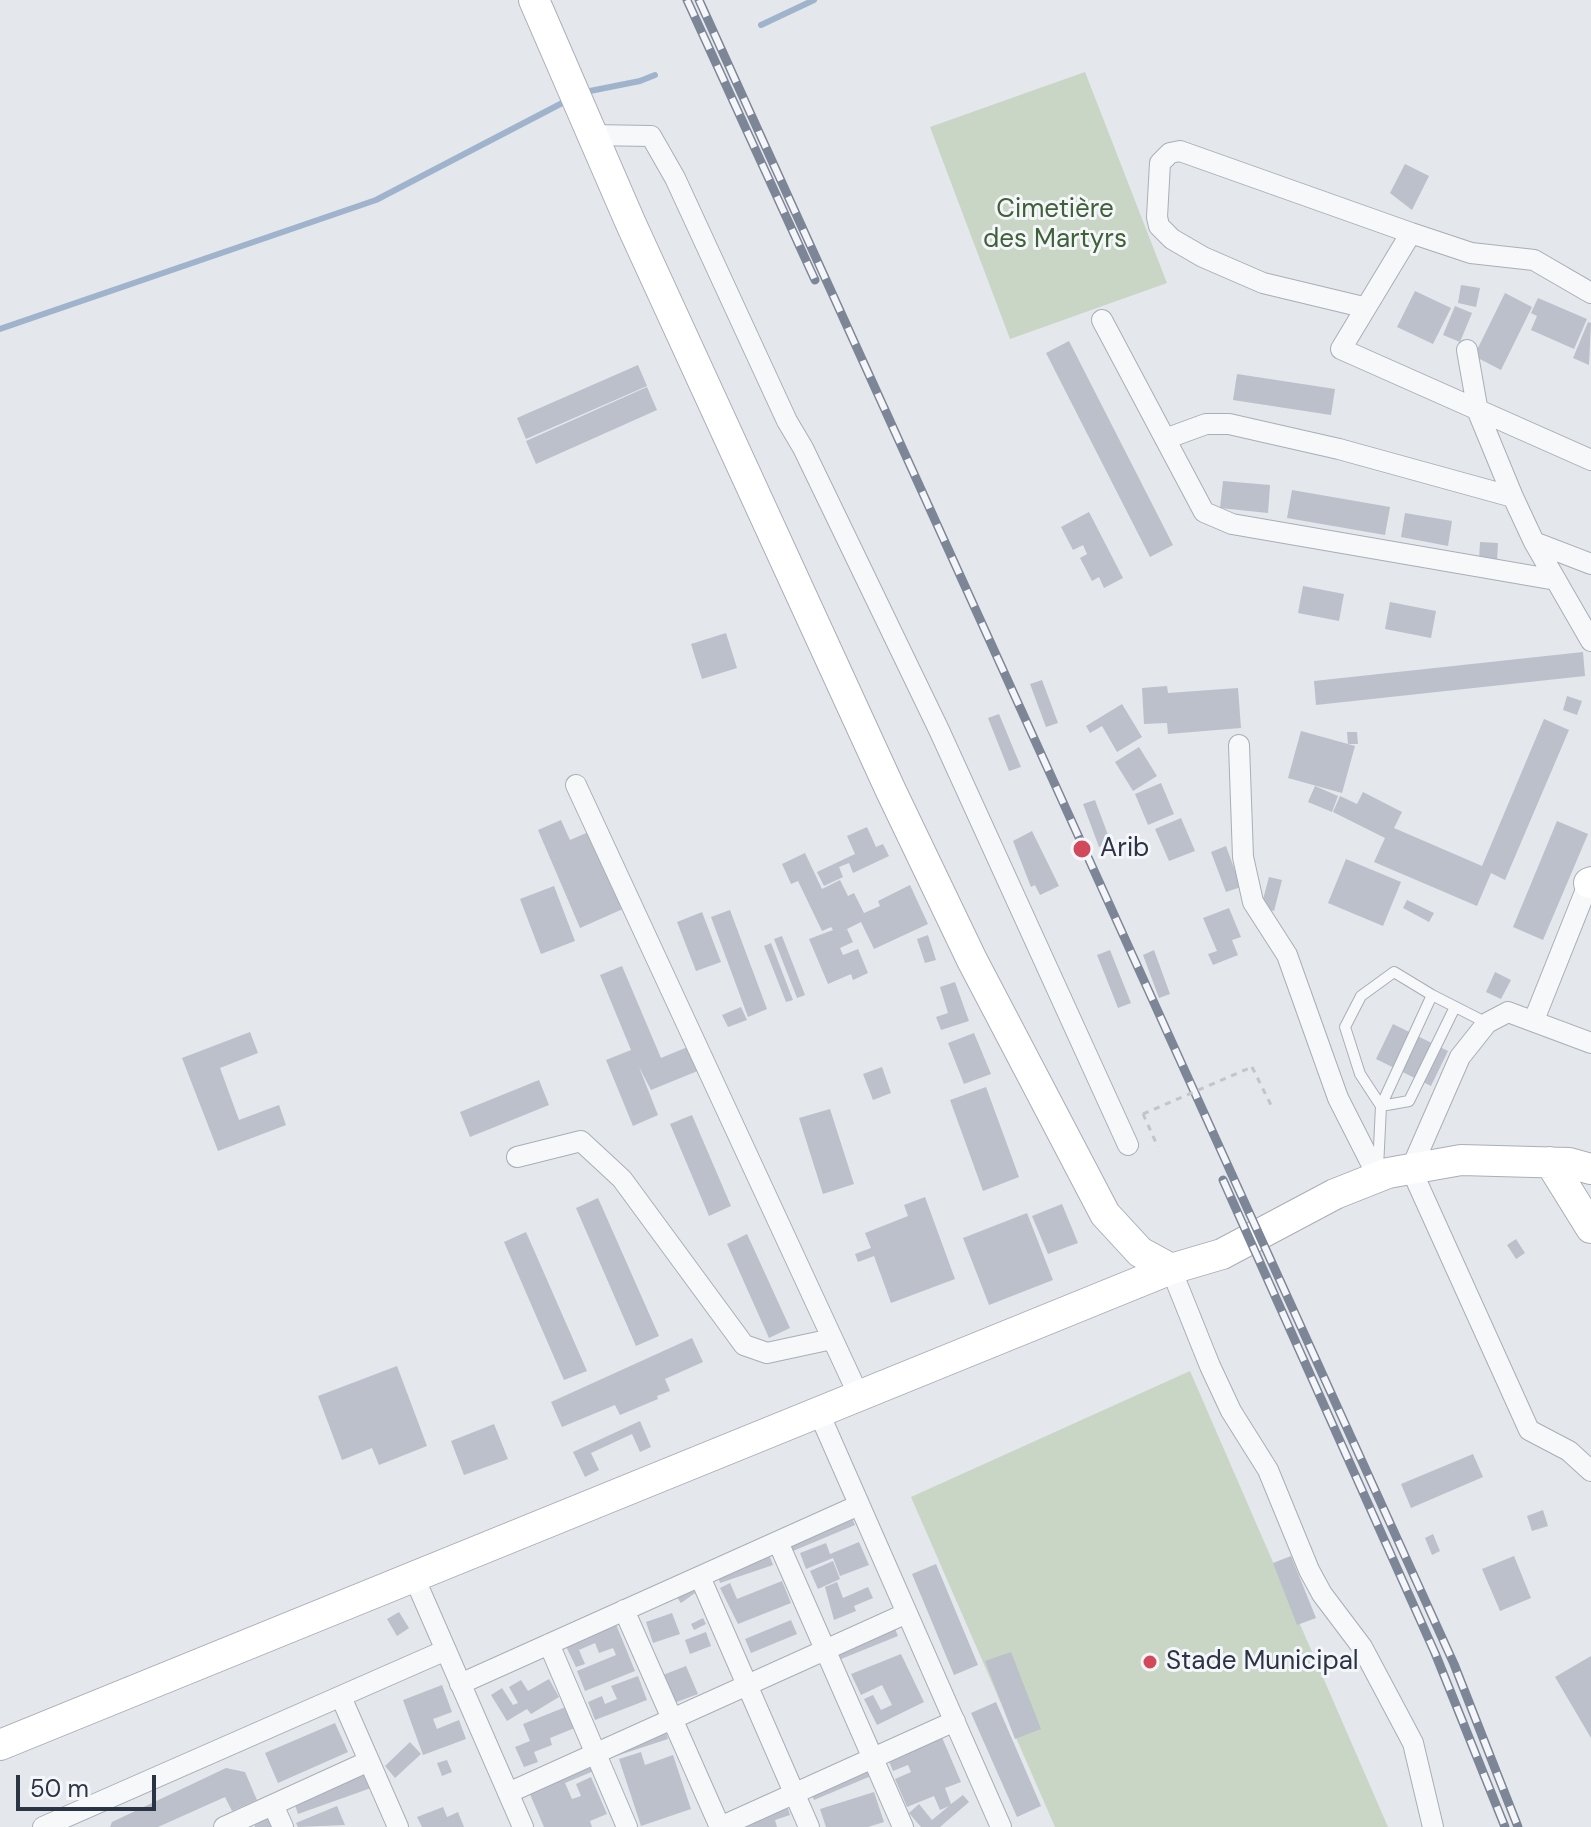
<!DOCTYPE html>
<meta charset="utf-8">
<style>
body{margin:0}
#map{position:relative;width:1591px;height:1827px;overflow:hidden;background:#e4e7ec;font-family:"DM Sans",sans-serif}
canvas{display:block}
.scale{position:absolute;left:16px;top:1775px;width:140px;height:36px;box-sizing:border-box;border:4px solid #2b3445;border-top:0;padding-left:10px;font-size:24px;line-height:28px;white-space:nowrap;color:#2b3445;-webkit-text-stroke:6px #f4f6f9;paint-order:stroke}
</style>
<div id="map">
<canvas width="1591" height="1827"></canvas>
<div class="scale">50 m</div>
</div>
<script>
const g = document.querySelector('canvas').getContext('2d');
g.lineJoin = 'round';
function fillPath(path, color) { g.fillStyle = color; g.fill(path, 'evenodd'); }
const poly = rows => new Path2D(rows.map(r => 'M' + r).join(''));
function trace(path, color, width, dash) { g.strokeStyle = color; g.lineWidth = width; g.lineCap = dash ? 'butt' : 'round'; g.setLineDash(dash || []); g.stroke(path); }
function label(font, color, halo, rows, align = 'center') {
  g.font = font + ' "DM Sans",sans-serif'; g.lineWidth = 6; g.setLineDash([]); g.textBaseline = 'middle'; g.strokeStyle = halo; g.fillStyle = color; for (const [text, x, y, turn = 0] of rows) {
    g.save(); g.translate(x, y); g.rotate((+turn || 0) * Math.PI / 180); g.textAlign = isNaN(turn) ? turn : align; if (halo) g.strokeText(text, 0, 0); g.fillText(text, 0, 0); g.restore();
  }
}
fillPath(poly([
 [1085,72,1167,283,1010,339,930,127],
 [1190,1371,1388,1827,1055,1827,911,1497]
]), '#c9d6c5');
trace(poly([
 [761,25,814,0],
 [585,92,640,81,655,75],
 [0,329,376,200,568,100]
]), '#9fb4cc', 6);
fillPath(poly([
 [1405,164,1429,176,1412,210,1390,193],
 [1461,285,1480,288,1476,307,1458,303],
 [1415,291,1451,308,1433,344,1397,327],
 [1505,293,1532,307,1501,370,1474,356],
 [1538,298,1587,319,1574,349,1531,330,1537,316,1531,313],
 [1455,306,1472,313,1460,342,1443,335],
 [1588,322,1591,323,1589,365,1573,358],
 [1069,341,1173,545,1150,557,1046,353],
 [638,365,647,386,526,439,517,418],
 [1237,374,1335,389,1331,415,1233,400],
 [647,387,657,410,536,464,526,441],
 [1223,481,1270,485,1268,513,1220,508],
 [1292,490,1390,507,1385,535,1287,518],
 [1089,512,1123,578,1104,588,1099,577,1092,581,1080,558,1087,554,1083,545,1073,550,1061,527],
 [1405,513,1452,521,1448,546,1401,537],
 [1480,542,1498,543,1497,562,1479,560],
 [1303,586,1344,594,1339,621,1298,613],
 [1390,602,1436,611,1431,638,1385,629],
 [726,633,737,668,702,679,691,644],
 [1583,652,1585,676,1316,705,1314,681],
 [1042,680,1058,723,1046,727,1030,684],
 [1167,686,1168,693,1238,688,1241,728,1168,734,1167,723,1144,724,1142,688],
 [1567,696,1582,701,1577,715,1563,710],
 [1122,704,1142,737,1117,752,1102,726,1090,733,1086,726],
 [999,714,1021,767,1009,771,988,718],
 [1544,719,1569,730,1505,880,1491,873,1477,906,1374,862,1385,838,1333,812,1340,796,1357,804,1363,792,1402,812,1394,828,1482,866],
 [1301,731,1348,744,1347,732,1357,732,1358,744,1348,744,1355,746,1342,793,1288,778],
 [1139,747,1157,776,1133,791,1115,762],
 [1161,783,1174,814,1148,825,1135,794],
 [1315,786,1338,796,1332,812,1308,802],
 [1095,800,1111,843,1099,847,1083,804],
 [1181,818,1195,851,1169,861,1155,829],
 [561,820,570,840,591,831,625,908,580,928,538,830],
 [1557,821,1588,834,1543,940,1513,927],
 [867,827,876,847,883,844,889,856,853,873,849,863,839,867,843,877,824,886,817,872,855,854,847,836],
 [1032,831,1059,886,1040,895,1035,885,1031,887,1013,841],
 [1226,846,1241,887,1226,892,1211,852],
 [805,853,822,889,840,880,848,896,854,893,864,913,880,906,878,901,910,885,928,924,874,949,861,922,847,929,853,942,840,948,843,955,858,949,868,973,853,980,851,974,828,984,809,939,833,930,831,927,822,931,798,881,791,884,782,864],
 [1346,859,1401,882,1383,926,1328,903],
 [1269,877,1282,880,1274,911,1261,907],
 [554,886,575,941,541,954,520,899],
 [1407,900,1434,913,1429,922,1403,908],
 [1229,908,1241,937,1232,940,1238,955,1213,965,1208,954,1217,951,1203,918],
 [730,910,767,1009,748,1017,711,917],
 [702,912,721,962,696,971,677,922],
 [928,935,936,960,925,963,917,939],
 [782,936,805,995,797,998,774,939],
 [771,943,793,1000,786,1002,764,946],
 [1110,950,1131,1003,1118,1008,1097,955],
 [1154,950,1170,994,1159,998,1143,955],
 [622,966,661,1058,690,1046,700,1070,651,1090,639,1067,658,1115,633,1126,606,1060,631,1050,600,975],
 [1495,972,1511,980,1501,999,1486,992],
 [955,982,969,1021,941,1030,936,1017,948,1013,940,987],
 [741,1007,747,1020,728,1027,722,1015],
 [1393,1024,1448,1051,1431,1086,1376,1059],
 [250,1032,258,1053,220,1068,239,1120,279,1105,286,1125,218,1151,182,1058],
 [974,1033,991,1074,964,1084,948,1043],
 [882,1067,891,1093,873,1100,863,1074],
 [539,1080,549,1105,470,1137,460,1112],
 [986,1087,1019,1177,983,1191,950,1100],
 [830,1109,854,1184,823,1194,799,1118],
 [692,1115,731,1206,709,1216,670,1124],
 [925,1197,955,1279,891,1303,874,1256,858,1262,855,1254,871,1248,865,1233,908,1216,904,1205],
 [598,1198,659,1336,636,1346,576,1208],
 [1062,1204,1078,1243,1048,1254,1032,1216],
 [1027,1213,1053,1280,989,1305,963,1238],
 [526,1232,587,1371,564,1380,504,1242],
 [747,1234,790,1328,769,1338,727,1244],
 [1516,1239,1525,1253,1516,1259,1507,1245],
 [692,1338,703,1362,665,1379,670,1391,657,1396,658,1399,620,1415,615,1405,562,1427,551,1402],
 [397,1366,427,1446,379,1465,372,1448,342,1460,318,1396],
 [640,1421,651,1447,640,1452,632,1434,591,1453,599,1470,585,1477,573,1452],
 [494,1424,508,1459,464,1475,451,1441],
 [1473,1454,1483,1477,1411,1508,1401,1484],
 [847,1506,855,1525,793,1551,788,1537],
 [1543,1510,1548,1526,1532,1531,1527,1516],
 [1433,1534,1440,1551,1432,1555,1425,1538],
 [859,1542,869,1565,840,1576,833,1558,806,1569,800,1553,826,1543,830,1554],
 [767,1549,773,1565,720,1583,715,1566],
 [1291,1556,1316,1618,1297,1625,1273,1563],
 [1514,1556,1531,1598,1500,1611,1482,1569],
 [833,1561,840,1579,818,1589,810,1571],
 [936,1564,978,1665,954,1675,912,1574],
 [687,1581,695,1593,681,1603,673,1592],
 [782,1581,791,1603,738,1624,720,1588,730,1583,737,1599],
 [837,1582,843,1598,868,1587,873,1598,854,1606,856,1611,834,1620,825,1587],
 [399,1612,409,1628,397,1636,387,1619],
 [611,1612,635,1671,585,1691,577,1671,616,1655,613,1648,599,1653,595,1643,579,1650,585,1664,576,1667,560,1634],
 [672,1613,680,1634,653,1643,646,1622],
 [890,1617,898,1636,841,1659,833,1640],
 [703,1618,706,1624,694,1630,691,1624],
 [791,1620,797,1634,751,1653,745,1639],
 [706,1632,711,1646,690,1654,685,1640],
 [1011,1652,1041,1729,1015,1739,985,1661],
 [901,1654,924,1702,877,1725,864,1699,873,1695,881,1710,892,1705,882,1685,861,1695,851,1674],
 [1591,1656,1591,1738,1555,1677],
 [686,1666,698,1694,674,1703,663,1675],
 [638,1676,647,1700,595,1720,588,1702,602,1696,605,1704,617,1699,611,1686],
 [549,1679,559,1697,531,1714,527,1709,507,1721,491,1695,502,1688,513,1705,518,1703,509,1687,521,1680,528,1691],
 [442,1685,452,1712,433,1719,437,1729,459,1720,466,1739,423,1755,403,1700],
 [996,1702,1041,1806,1017,1817,971,1713],
 [573,1704,582,1725,550,1738,552,1745,534,1752,538,1762,524,1767,515,1747,530,1741,523,1724],
 [662,1718,668,1739,610,1758,603,1738],
 [935,1721,961,1782,945,1788,951,1804,963,1795,969,1802,940,1827,921,1827,909,1813,919,1804,932,1820,949,1806,940,1810,934,1796,907,1807,895,1779,911,1772,908,1765,893,1771,885,1752],
 [335,1723,348,1752,278,1783,265,1753],
 [410,1742,421,1754,395,1778,385,1766],
 [588,1751,596,1770,565,1783,572,1799,581,1796,576,1784,591,1777,607,1814,590,1821,592,1827,544,1827,523,1778],
 [641,1752,645,1765,673,1755,691,1809,641,1826,619,1759],
 [862,1755,871,1776,814,1800,805,1779],
 [447,1760,452,1772,442,1776,437,1763],
 [363,1765,371,1788,298,1814,290,1790],
 [226,1768,245,1772,257,1800,232,1811,225,1797,158,1827,110,1827,112,1822],
 [874,1792,884,1822,868,1827,826,1827,820,1809],
 [785,1799,790,1815,775,1820,777,1827,736,1827],
 [337,1806,345,1825,298,1827,296,1823],
 [443,1807,447,1817,458,1812,464,1827,422,1827,417,1817],
 [270,1810,276,1827,255,1827,252,1816]
]), '#bbc0ca');
const lane = poly([
 [1432,995,1394,972,1361,996,1345,1027,1360,1074,1381,1106,1409,1101,1455,1007],
 [1378,1168,1381,1106,1432,995,1487,1023]
]);
const street = poly([
 [591,135,651,136,675,178,787,421,803,448,939,730,1128,1145],
 [1591,293,1534,260,1471,253,1411,233,1341,349,1591,460],
 [1363,307,1263,283,1203,257,1172,239,1159,226,1157,217,1160,163,1170,153,1180,151,1411,233],
 [1102,320,1204,512,1232,524,1556,580],
 [1467,350,1478,412,1513,497,1534,542,1591,641],
 [1165,439,1206,424,1229,424,1339,449,1513,497],
 [1534,542,1591,564],
 [1239,745,1243,857,1253,902,1287,955,1338,1098,1378,1177],
 [576,785,859,1396],
 [1534,1020,1591,877],
 [1591,1043,1508,1012,1487,1023,1460,1057,1411,1169,1529,1430,1569,1451,1591,1471],
 [517,1157,581,1141,622,1179,744,1345,767,1353,832,1339],
 [1171,1269,1210,1366,1231,1411,1268,1470,1309,1570,1322,1594,1362,1647,1413,1743,1433,1827],
 [819,1413,1001,1827],
 [778,1542,903,1827],
 [414,1577,523,1827],
 [700,1577,809,1827],
 [624,1610,720,1827,955,1721],
 [549,1644,627,1827],
 [460,1684,859,1505],
 [341,1697,398,1827],
 [508,1793,907,1613],
 [273,1805,283,1827],
 [43,1827,446,1650],
 [224,1827,369,1761]
]);
const secondary = poly([
 [534,0,631,224,891,791,972,960,1105,1214,1140,1252,1171,1269,1222,1254,1335,1194,1388,1173,1461,1160,1569,1163,1591,1169],
 [1589,883,1591,883],
 [1550,1162,1591,1228],
 [0,1745,1171,1269]
]);
trace(lane, '#a9aeb7', 12);
trace(street, '#a9aeb7', 22);
trace(secondary, '#a9aeb7', 32);
trace(poly([
 [1252,1067,1271,1105],
 [1143,1114,1158,1147]
]), '#c2c5cb', 3, [6, 6]);
trace(lane, '#f7f8fa', 10);
trace(street, '#f7f8fa', 20);
trace(secondary, '#fff', 30);
const rail = poly([
 [687,0,815,280],
 [699,0,1454,1664,1518,1827],
 [1223,1180,1435,1653,1505,1827]
]);
trace(rail, '#7d8696', 9);
trace(rail, '#f4f6f9', 6, [18]);
trace(poly([
 [1143,1114,1252,1067]
]), '#c2c5cb', 3, [6, 6]);
for (const [x, y, r, color] of [
 [1082,849,10,"#d1495b"],
 [1150,1662,8,"#d1495b"]
]) { const dot = new Path2D(); dot.arc(x, y, r, 0, 2 * Math.PI); g.fillStyle = color; g.fill(dot); trace(dot, '#f4f6f9', 3); }
label('26px', '#3f6138', '#f4f6f9', [
 ["Cimetière",1055,210],
 ["des Martyrs",1055,240]
]);
label('26px', '#2b3445', '#f4f6f9', [
 ["Arib",1100,849],
 ["Stade Municipal",1166,1662]
], 'left');
</script>
